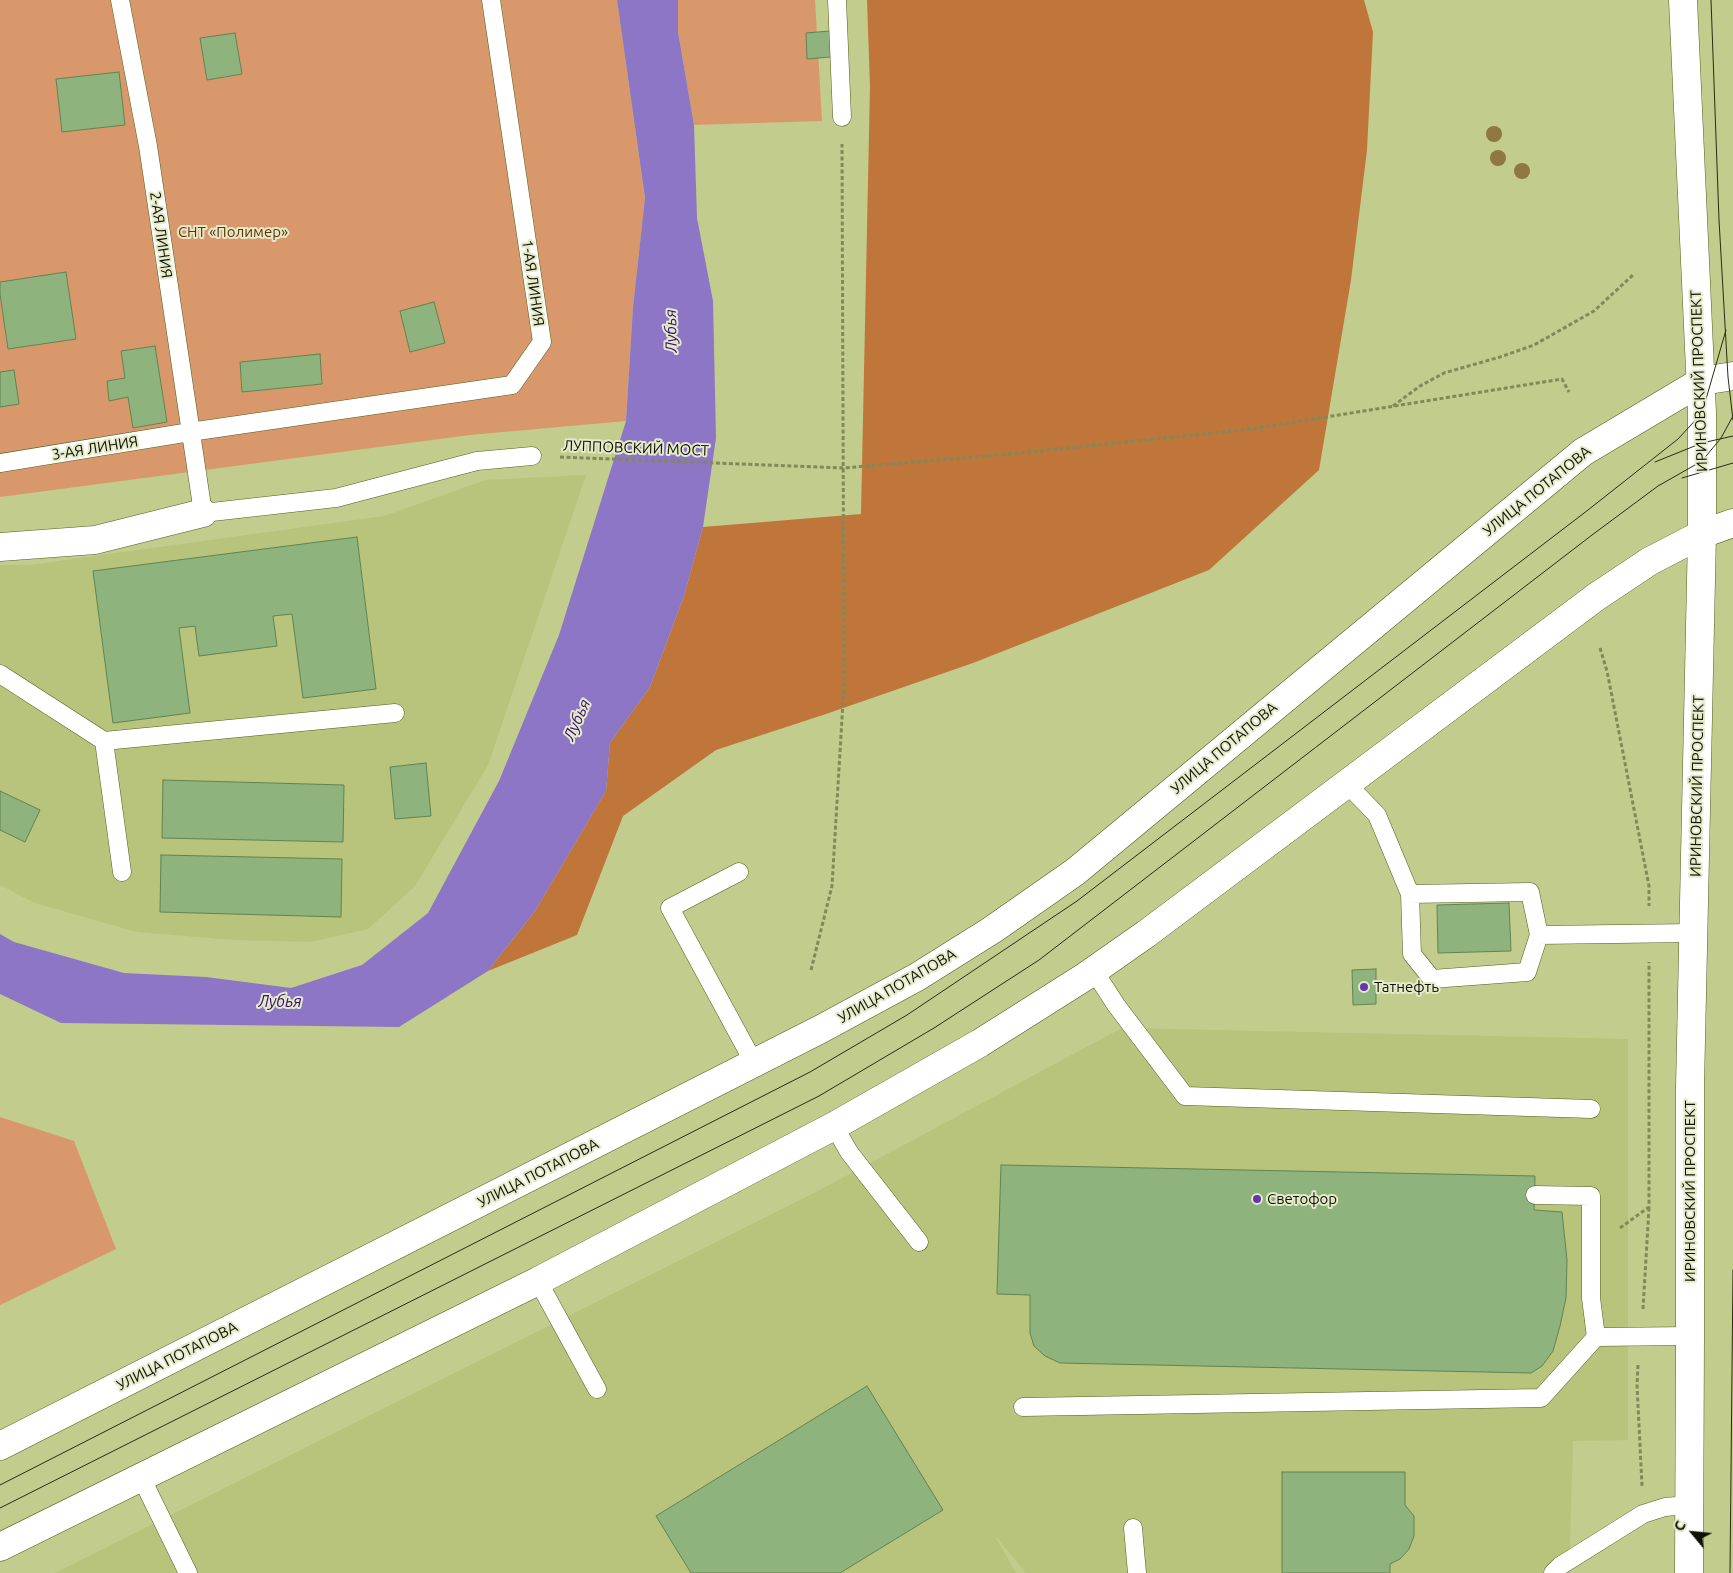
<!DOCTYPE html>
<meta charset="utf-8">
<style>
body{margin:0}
#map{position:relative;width:1733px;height:1573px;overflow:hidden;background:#c2cc8c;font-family:Ubuntu,sans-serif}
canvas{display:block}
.north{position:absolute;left:1668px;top:1508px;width:50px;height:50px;-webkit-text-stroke:4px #e4eaca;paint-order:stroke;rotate:298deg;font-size:14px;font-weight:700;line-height:20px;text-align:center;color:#0f1200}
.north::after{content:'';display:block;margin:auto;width:18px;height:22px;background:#0f1200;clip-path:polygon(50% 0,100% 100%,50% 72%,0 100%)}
</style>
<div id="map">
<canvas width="1733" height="1573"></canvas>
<div class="north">С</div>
</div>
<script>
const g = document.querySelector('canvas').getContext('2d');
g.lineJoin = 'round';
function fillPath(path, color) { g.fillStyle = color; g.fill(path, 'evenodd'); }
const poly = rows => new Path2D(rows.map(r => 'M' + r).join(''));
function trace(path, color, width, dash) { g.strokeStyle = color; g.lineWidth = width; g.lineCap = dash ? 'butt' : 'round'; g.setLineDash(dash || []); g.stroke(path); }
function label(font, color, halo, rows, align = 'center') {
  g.font = font + ' Ubuntu,sans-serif'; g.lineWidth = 4; g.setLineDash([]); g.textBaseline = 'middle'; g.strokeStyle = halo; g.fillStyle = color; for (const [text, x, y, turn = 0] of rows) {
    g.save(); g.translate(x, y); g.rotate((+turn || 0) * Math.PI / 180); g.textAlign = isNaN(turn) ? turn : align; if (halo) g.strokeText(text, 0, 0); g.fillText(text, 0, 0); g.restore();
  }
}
fillPath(poly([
 [586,475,488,765,415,886,368,929,310,942,234,940,137,932,35,903,0,885,0,565,30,565,384,516,486,480],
 [1122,1028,1628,1039,1628,1440,1573,1441,1569,1573,1026,1573,994,1534,1016,1573,55,1573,818,1191]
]), '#b8c37b');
fillPath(poly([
 [0,0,617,0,645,199,633,307,626,421,470,435,0,497],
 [678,0,815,0,822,121,694,125,678,32],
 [0,1117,74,1141,116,1249,0,1305]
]), '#d9986b');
fillPath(poly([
 [867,0,1364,0,1373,32,1367,150,1351,280,1319,470,1209,570,973,663,826,714,716,750,623,816,577,935,488,971,535,911,606,791,610,743,650,687,684,596,703,527,861,514,870,86]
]), '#c0753b');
fillPath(poly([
 [617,0,678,0,678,32,694,125,697,218,713,301,716,438,703,527,684,596,650,687,610,743,606,791,535,911,488,971,399,1027,61,1023,0,994,0,934,14,942,124,973,206,977,291,988,362,965,428,913,499,781,559,635,626,421,633,307,645,198]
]), '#8d76c6');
const building = poly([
 [830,31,831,57,807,59,806,33,830,31],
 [235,33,242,74,207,80,200,38,235,33],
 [119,72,125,125,62,132,56,79,119,72],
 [66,272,76,339,8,349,0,294,0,282,66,272],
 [434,302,445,343,410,352,400,311,434,302],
 [155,346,167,422,133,428,128,397,109,401,107,381,125,378,121,351,155,346],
 [320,354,322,384,242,392,240,362,320,354],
 [14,370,19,404,0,407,0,372,14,370],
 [357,537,376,689,303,698,292,614,273,616,277,646,199,656,195,626,179,628,190,713,113,723,93,571,357,537],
 [426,763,431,816,395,819,390,767,426,763],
 [163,780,344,785,343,842,162,838,163,780],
 [0,791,40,810,25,842,0,830,0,791],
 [161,855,342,859,341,917,160,912,161,855],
 [1509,903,1511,951,1438,953,1437,905,1509,903],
 [1376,969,1376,1004,1353,1005,1352,970,1376,969],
 [1001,1165,1535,1176,1534,1210,1562,1212,1567,1260,1566,1298,1560,1326,1553,1351,1542,1366,1531,1373,1060,1363,1045,1356,1034,1346,1030,1333,1030,1295,997,1294,1001,1165],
 [867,1386,943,1510,840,1573,691,1573,656,1516,867,1386],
 [1282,1472,1405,1472,1405,1505,1414,1516,1414,1536,1409,1549,1400,1559,1390,1564,1390,1573,1282,1573,1282,1472]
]);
fillPath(building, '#8fb37d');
trace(building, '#628451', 1);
const service = poly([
 [120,0,148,146,203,513,336,498,477,461,532,456],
 [837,0,842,117],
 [0,463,190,432,512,385,542,342,491,0],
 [0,674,104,741,395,713],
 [104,741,122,872],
 [1347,784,1377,815,1410,894,1412,954,1432,979,1527,972,1539,935,1530,892,1410,894],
 [739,872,670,908,754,1063],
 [1539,935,1693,933],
 [1094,971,1116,1005,1185,1096,1591,1109],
 [834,1126,849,1152,919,1242],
 [1535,1195,1591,1196,1591,1298,1596,1337],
 [538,1281,597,1389],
 [1023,1407,1541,1398,1596,1337,1690,1336],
 [141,1477,188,1573],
 [1133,1528,1137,1573],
 [1553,1573,1560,1566,1643,1514,1665,1507,1689,1505]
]);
const minor = poly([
 [0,547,95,540,203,513]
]);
const tertiary = poly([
 [0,1446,821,1029,917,977,992,930,1075,872,1583,452,1702,381],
 [0,1547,538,1281,834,1126,980,1043,1086,976,1146,934,1596,597,1650,561,1702,534]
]);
const secondary = poly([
 [1683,0,1702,413,1702,534,1690,1087,1690,1336,1689,1573],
 [1702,381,1733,376],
 [1702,534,1733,523]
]);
trace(service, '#555d1e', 19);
trace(minor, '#555d1e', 29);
trace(tertiary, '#555d1e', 29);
trace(secondary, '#555d1e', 29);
trace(poly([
 [1393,406,1420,386,1444,373,1500,357,1534,345,1594,311,1634,274],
 [560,457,843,468,1010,454,1252,429,1562,379,1569,392],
 [1600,648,1607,671,1649,886,1649,906],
 [811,970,832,886,844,685,842,144],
 [1620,1228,1649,1207,1649,962],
 [1643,1309,1649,1208],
 [1638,1365,1637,1385,1642,1486]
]), '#818959', 3, [4, 2.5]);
trace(service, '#fff', 18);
trace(minor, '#fff', 28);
trace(tertiary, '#fff', 28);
trace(secondary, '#fff', 28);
trace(poly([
 [1711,0,1719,220,1728,377,1733,420],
 [1655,462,1702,443,1733,436],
 [1682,478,1733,463],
 [0,1485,810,1072,907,1015,1077,901,1588,510,1678,439,1702,413,1726,330],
 [0,1508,819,1096,934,1028,1039,960,1592,535,1658,486,1702,461,1721,438,1733,416],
 [1730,1573,1733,1270]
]), '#282c14', 1);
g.fillStyle = '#8e7740';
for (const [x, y] of [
 [1494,134],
 [1498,158],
 [1522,171]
]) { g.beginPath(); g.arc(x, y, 8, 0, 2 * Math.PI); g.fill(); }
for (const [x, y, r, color] of [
 [1364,987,5,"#6437ae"],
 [1257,1199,5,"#6437ae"]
]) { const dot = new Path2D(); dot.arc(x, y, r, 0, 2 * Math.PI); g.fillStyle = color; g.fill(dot); trace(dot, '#e4eaca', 2); }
label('15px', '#633102', '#e4eaca', [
 ["СНТ «Полимер»",233,232]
]);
label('15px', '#0f1200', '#e4eaca', [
 ["2-АЯ ЛИНИЯ",161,235,82],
 ["1-АЯ ЛИНИЯ",533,283,82],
 ["ИРИНОВСКИЙ ПРОСПЕКТ",1699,381,-92],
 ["3-АЯ ЛИНИЯ",95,448,-9],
 ["ЛУППОВСКИЙ МОСТ",636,448,2],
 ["УЛИЦА ПОТАПОВА",1537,491,-39],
 ["УЛИЦА ПОТАПОВА",1224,748,-40],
 ["ИРИНОВСКИЙ ПРОСПЕКТ",1697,786,-89],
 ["УЛИЦА ПОТАПОВА",897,986,-30],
 ["УЛИЦА ПОТАПОВА",538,1173,-27],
 ["ИРИНОВСКИЙ ПРОСПЕКТ",1690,1191,-90],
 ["УЛИЦА ПОТАПОВА",177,1356,-27]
]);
label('15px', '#0f1200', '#e4eaca', [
 ["Татнефть",1374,987],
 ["Светофор",1267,1199]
], 'left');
label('italic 16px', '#3a1071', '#e4eaca', [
 ["Лубья",671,331,-91],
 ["Лубья",577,720,-66],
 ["Лубья",280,1002]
]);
</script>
